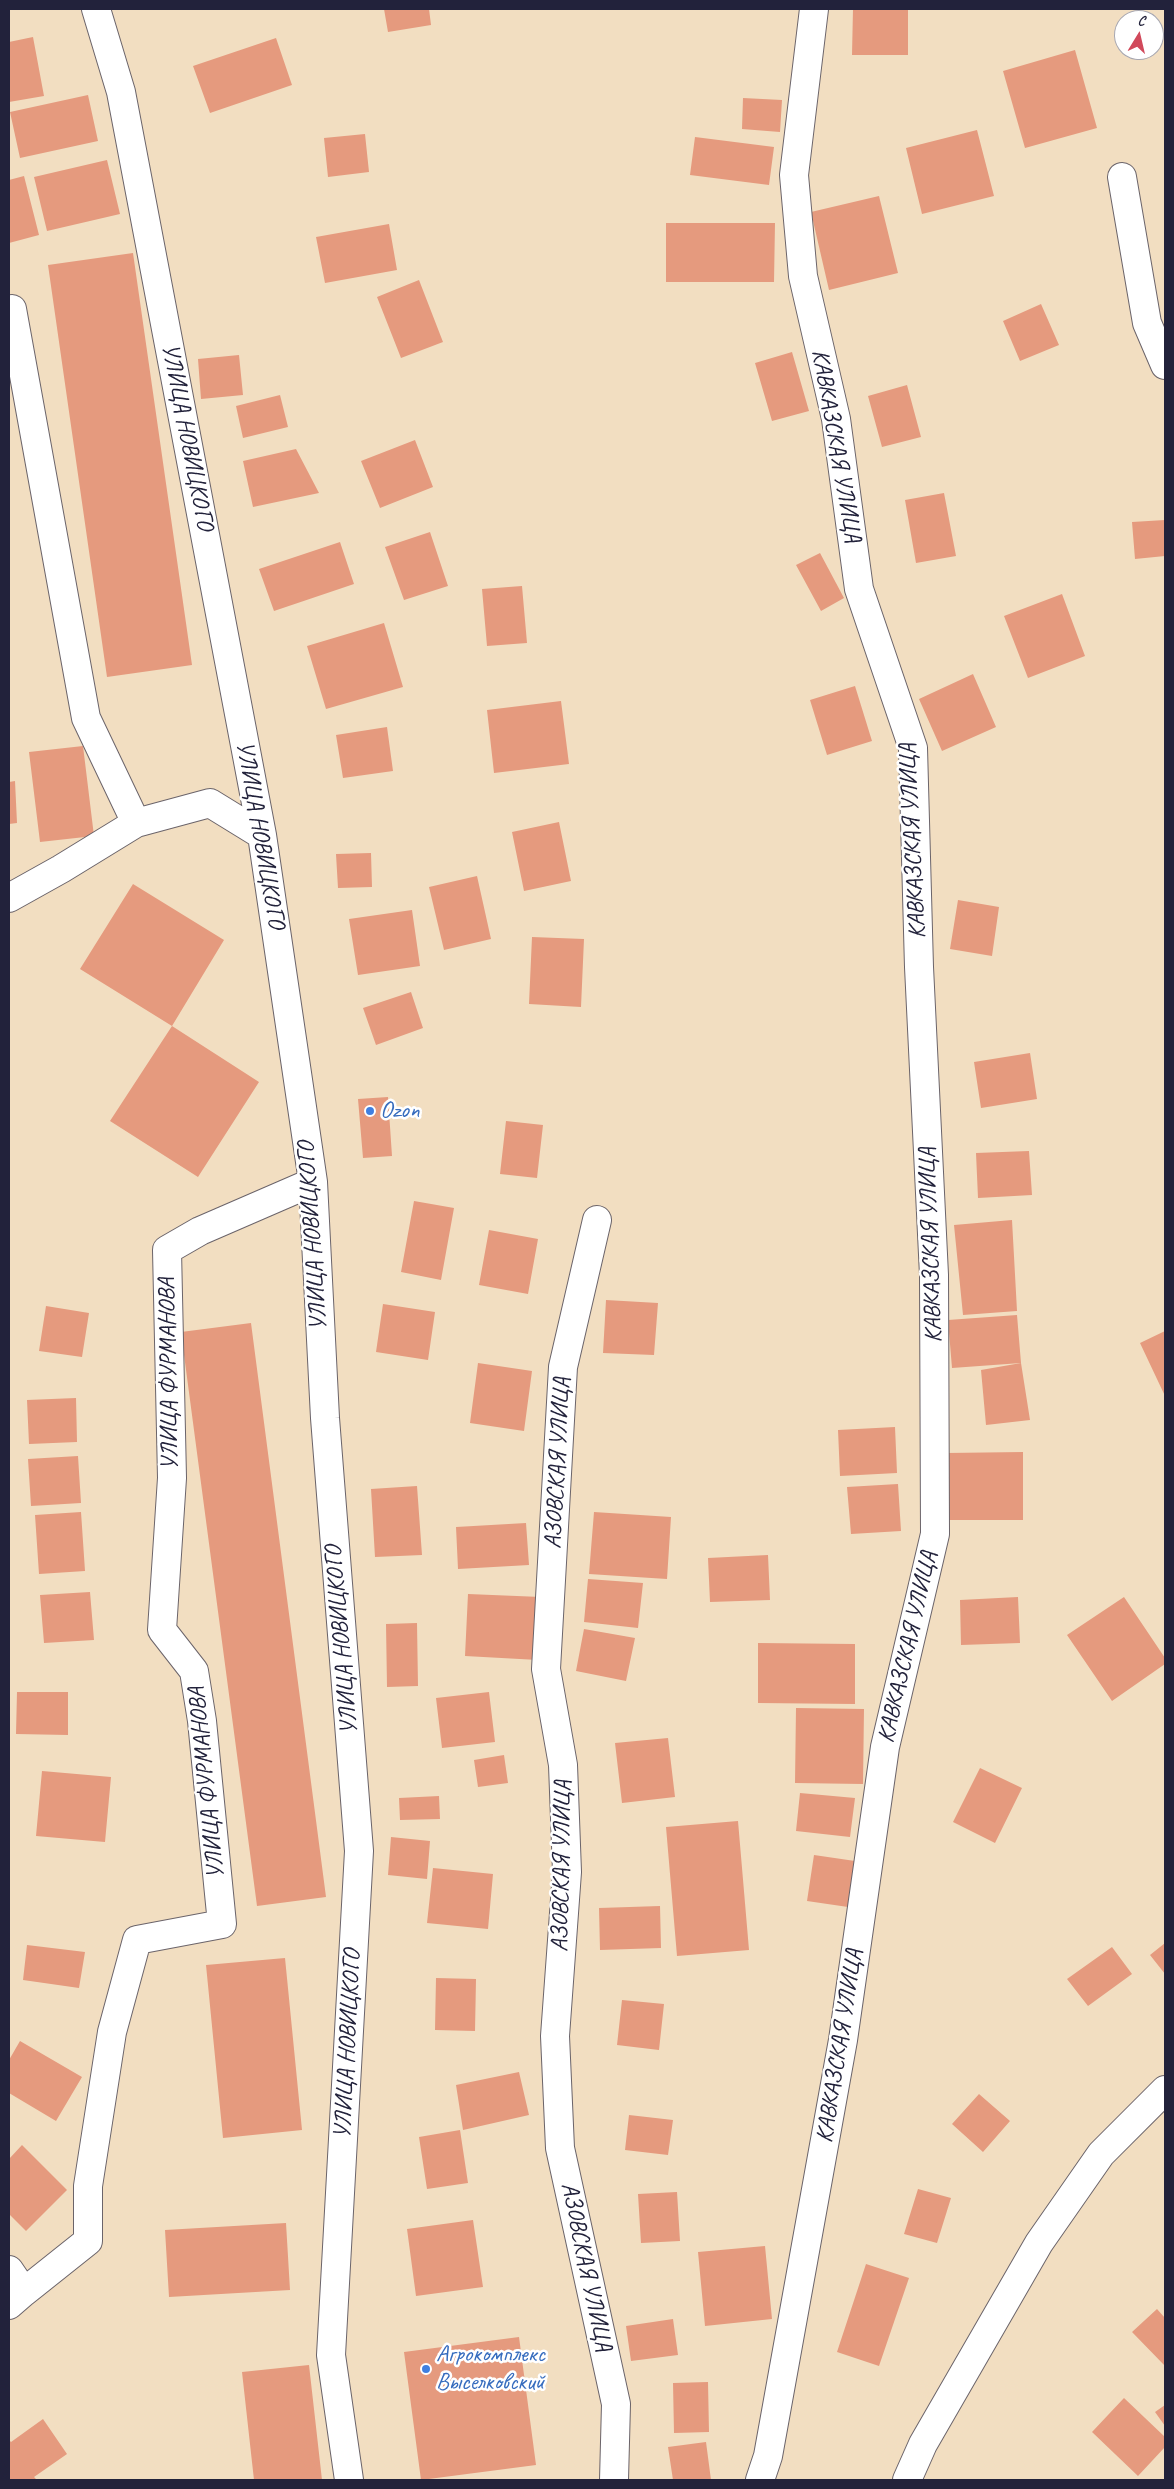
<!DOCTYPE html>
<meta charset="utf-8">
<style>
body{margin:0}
#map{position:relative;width:1174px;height:2489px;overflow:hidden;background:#f2dec1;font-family:Caveat,sans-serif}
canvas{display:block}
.frame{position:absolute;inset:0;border:10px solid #22223b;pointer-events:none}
.north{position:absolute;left:1114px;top:10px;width:50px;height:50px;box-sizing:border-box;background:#fff;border:1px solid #a7a7b1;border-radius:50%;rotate:9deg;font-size:14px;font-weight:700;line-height:20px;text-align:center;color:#22223b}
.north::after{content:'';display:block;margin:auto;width:18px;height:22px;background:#d1495b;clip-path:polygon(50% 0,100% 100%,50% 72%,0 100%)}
</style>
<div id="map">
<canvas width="1174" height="2489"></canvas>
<div class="frame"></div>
<div class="north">С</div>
</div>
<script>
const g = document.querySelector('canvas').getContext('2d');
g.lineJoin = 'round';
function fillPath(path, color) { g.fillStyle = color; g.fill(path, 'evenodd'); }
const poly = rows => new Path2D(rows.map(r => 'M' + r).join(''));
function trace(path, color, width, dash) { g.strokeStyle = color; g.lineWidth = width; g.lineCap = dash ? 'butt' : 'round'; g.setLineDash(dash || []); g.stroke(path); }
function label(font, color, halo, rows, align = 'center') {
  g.font = font + ' Caveat,sans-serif'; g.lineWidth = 5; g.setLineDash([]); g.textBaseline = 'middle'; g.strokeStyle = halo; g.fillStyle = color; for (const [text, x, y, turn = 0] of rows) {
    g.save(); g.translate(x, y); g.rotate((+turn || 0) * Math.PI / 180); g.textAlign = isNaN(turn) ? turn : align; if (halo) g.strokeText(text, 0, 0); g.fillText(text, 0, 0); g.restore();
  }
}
fillPath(poly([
 [384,9,429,9,431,25,388,32],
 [853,9,908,9,908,55,852,55],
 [33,37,44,96,9,102,9,42],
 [276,38,292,85,210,113,193,66],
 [1075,50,1097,128,1025,148,1003,71],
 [88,95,98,141,20,158,10,112],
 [743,98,782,100,780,132,742,129],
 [977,130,994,196,922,214,906,148],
 [365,134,369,172,328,177,324,138],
 [695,137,774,147,769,185,690,175],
 [107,160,120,214,47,231,34,177],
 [24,176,39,235,9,243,9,180],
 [879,196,898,273,829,290,811,212],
 [666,223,775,223,774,282,666,282],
 [389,224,397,270,325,283,316,237],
 [133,253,192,665,107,677,48,265],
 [419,280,443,342,401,358,377,297],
 [1041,304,1059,345,1020,361,1003,321],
 [792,352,809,411,772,421,755,363],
 [239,355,243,395,201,399,198,359],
 [907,385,921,437,882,447,868,396],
 [280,395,288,427,243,438,236,406],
 [415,440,433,487,380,508,361,461],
 [296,449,319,493,253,507,243,461],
 [944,493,956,556,916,563,905,500],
 [1165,520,1165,556,1135,559,1132,522],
 [430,532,448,586,404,600,385,547],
 [340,542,354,584,274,611,259,569],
 [820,553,844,598,821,611,796,565],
 [522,586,527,643,487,646,482,589],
 [1062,594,1085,656,1028,678,1004,616],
 [384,623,403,687,326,709,307,646],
 [973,674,996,727,942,751,919,699],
 [855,686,872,741,827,755,810,700],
 [561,701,569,764,494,773,487,710],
 [387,727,393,771,343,778,336,735],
 [83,746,94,836,40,842,29,752],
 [15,781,17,823,9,824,9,782],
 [559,822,571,881,524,891,512,832],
 [371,853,372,887,338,888,336,854],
 [477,876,491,939,444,950,429,887],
 [133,884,224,940,172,1026,80,969],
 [958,900,999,907,992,956,950,949],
 [412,910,420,966,358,975,349,919],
 [532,937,584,939,581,1007,529,1004],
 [411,992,423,1028,376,1045,363,1008],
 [172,1026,259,1082,198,1177,110,1121],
 [1030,1053,1037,1099,981,1108,974,1062],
 [388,1097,392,1156,363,1158,358,1099],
 [506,1121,543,1125,537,1178,500,1174],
 [1029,1151,1032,1195,978,1198,976,1153],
 [414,1201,454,1208,441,1280,401,1272],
 [1012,1220,1017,1311,963,1315,954,1225],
 [489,1230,538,1239,528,1294,479,1285],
 [606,1300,658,1303,654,1355,603,1353],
 [383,1304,435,1312,428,1360,376,1352],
 [46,1306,89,1313,82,1357,39,1351],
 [1017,1315,1021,1363,1030,1420,986,1425,981,1370,1021,1363,952,1368,948,1320],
 [251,1323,326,1897,257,1906,181,1332],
 [1165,1331,1165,1396,1140,1343],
 [478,1363,532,1371,524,1431,470,1423],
 [76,1398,77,1442,29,1444,27,1400],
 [895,1427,897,1473,840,1476,838,1430],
 [1023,1452,1023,1520,946,1520,946,1453],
 [78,1456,81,1503,31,1506,28,1459],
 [898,1484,901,1531,851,1534,847,1487],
 [417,1486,422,1555,375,1557,371,1489],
 [81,1512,85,1571,39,1574,35,1515],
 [594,1512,671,1517,667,1579,589,1574],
 [526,1523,529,1565,458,1569,456,1527],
 [768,1555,770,1600,710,1602,708,1558],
 [588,1579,643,1583,638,1628,584,1622],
 [90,1592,94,1640,44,1643,40,1595],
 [468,1594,541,1597,538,1660,465,1656],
 [1018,1597,1020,1643,961,1645,960,1600],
 [1124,1597,1165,1658,1165,1664,1112,1701,1067,1635],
 [417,1623,418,1686,387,1687,386,1624],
 [584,1629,635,1638,626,1681,576,1671],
 [758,1643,855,1644,855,1704,758,1703],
 [17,1692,68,1692,68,1735,16,1734],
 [489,1692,495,1742,442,1748,436,1698],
 [796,1708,864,1709,863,1784,795,1783],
 [668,1738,675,1797,622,1803,615,1743],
 [504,1755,508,1783,478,1787,474,1760],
 [980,1768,1022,1788,995,1843,953,1822],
 [42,1771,111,1777,105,1842,36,1836],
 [800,1793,855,1798,850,1837,796,1831],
 [439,1796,440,1819,400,1820,399,1798],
 [738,1821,749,1950,677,1956,666,1827],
 [391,1837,430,1841,427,1879,388,1875],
 [814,1855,855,1861,848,1907,807,1901],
 [433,1868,493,1874,488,1929,427,1923],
 [660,1906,661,1948,600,1950,599,1908],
 [1165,1943,1165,1974,1150,1955],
 [27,1945,85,1952,79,1988,23,1980],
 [1112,1947,1132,1974,1088,2006,1067,1979],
 [285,1958,302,2130,223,2138,206,1965],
 [436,1978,476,1979,475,2031,435,2030],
 [622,2000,664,2004,659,2050,617,2045],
 [20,2041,82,2077,56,2121,9,2093,9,2060],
 [519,2072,529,2115,463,2130,456,2085],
 [979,2094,1010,2121,983,2152,952,2124],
 [629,2115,673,2120,668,2155,625,2150],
 [460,2130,468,2183,427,2189,419,2137],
 [22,2145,67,2190,26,2231,9,2214,9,2159],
 [918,2189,951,2198,937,2243,904,2234],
 [677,2192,680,2241,641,2243,638,2194],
 [473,2220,483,2287,416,2296,407,2229],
 [286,2223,290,2290,169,2297,165,2230],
 [765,2246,772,2319,705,2326,698,2252],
 [866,2264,909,2278,879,2366,837,2352],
 [1157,2309,1165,2318,1165,2366,1132,2332],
 [673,2319,678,2355,631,2361,626,2326],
 [519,2337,536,2465,421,2480,404,2352],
 [309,2365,322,2480,254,2480,242,2372],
 [708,2382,709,2432,674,2433,673,2383],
 [1124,2398,1165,2437,1165,2447,1138,2476,1092,2432],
 [1165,2405,1165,2426,1155,2412],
 [43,2419,67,2454,34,2477,37,2480,9,2480,9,2440,11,2442],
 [706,2442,711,2480,673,2480,668,2447]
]), '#e59a7e');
const minor = poly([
 [96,9,121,92,262,835,313,1182,325,1418,359,1851,331,2355,349,2480],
 [1122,177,1147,323,1165,365],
 [12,309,86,718,136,823],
 [9,898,61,869,136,823,210,803,262,835],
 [597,1220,563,1367,546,1669,563,1765,567,1872,555,2036,560,2148,616,2404,614,2480],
 [9,2270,24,2292,9,2305],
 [24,2292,88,2241,88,2186,112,2032,137,1940,222,1924,202,1721,194,1671,162,1630,172,1478,167,1250,200,1231,313,1182],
 [760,2480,768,2456,843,2040,885,1747,935,1534,934,1275,919,967,913,748,859,589,836,419,803,276,794,175,814,9]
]);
const major = poly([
 [907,2480,923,2444,1039,2243,1101,2154,1165,2090]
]);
trace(minor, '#6b646a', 30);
trace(major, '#6b646a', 30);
trace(minor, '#fff', 28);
trace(major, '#fff', 28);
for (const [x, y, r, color] of [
 [370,1111,5,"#3f7fe0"],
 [426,2369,5,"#3f7fe0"]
]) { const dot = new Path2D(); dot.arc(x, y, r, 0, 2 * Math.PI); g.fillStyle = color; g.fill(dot); trace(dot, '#fff', 2); }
label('24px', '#22223b', '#fff', [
 ["УЛИЦА НОВИЦКОГО",187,437,79],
 ["КАВКАЗСКАЯ УЛИЦА",836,446,80],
 ["УЛИЦА НОВИЦКОГО",260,835,80],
 ["КАВКАЗСКАЯ УЛИЦА",913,841,-93],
 ["УЛИЦА НОВИЦКОГО",313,1236,-94],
 ["КАВКАЗСКАЯ УЛИЦА",931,1245,-92],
 ["УЛИЦА ФУРМАНОВА",169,1374,-91],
 ["АЗОВСКАЯ УЛИЦА",558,1463,-87],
 ["УЛИЦА НОВИЦКОГО",342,1640,-95],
 ["КАВКАЗСКАЯ УЛИЦА",908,1647,-77],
 ["УЛИЦА ФУРМАНОВА",207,1783,-96],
 ["АЗОВСКАЯ УЛИЦА",562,1866,-89],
 ["УЛИЦА НОВИЦКОГО",348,2044,-87],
 ["КАВКАЗСКАЯ УЛИЦА",840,2046,-81],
 ["АЗОВСКАЯ УЛИЦА",586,2267,78]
]);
label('24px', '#366cbe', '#fff', [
 ["Ozon",380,1111],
 ["Агрокомплекс",436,2355],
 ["Выселковский",436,2383]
], 'left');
</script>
